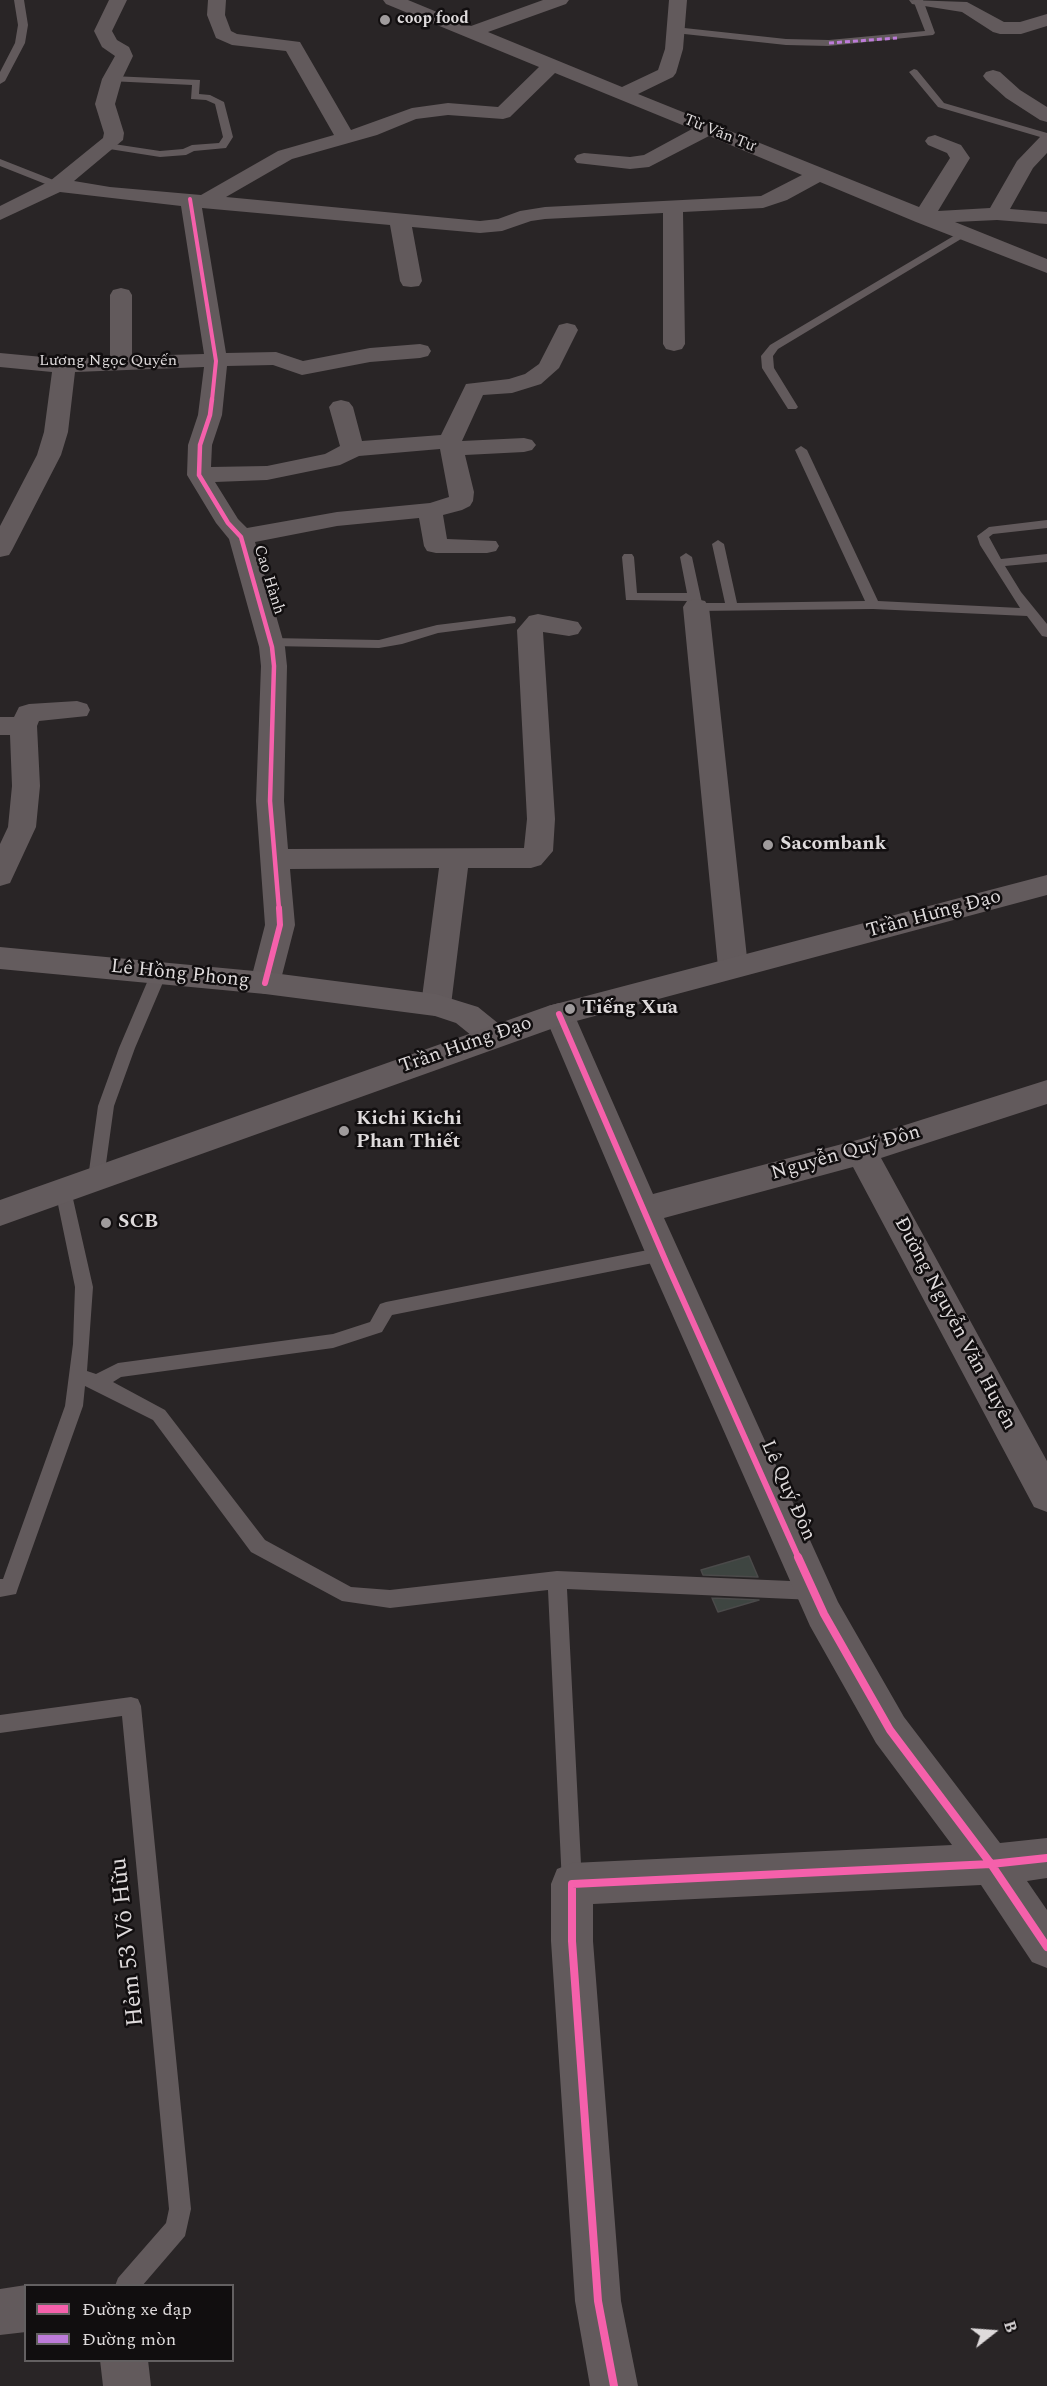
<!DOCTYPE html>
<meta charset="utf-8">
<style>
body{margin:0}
#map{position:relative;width:1047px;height:2386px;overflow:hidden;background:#292526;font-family:Spectral,serif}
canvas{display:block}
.legend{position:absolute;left:24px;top:2284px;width:210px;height:78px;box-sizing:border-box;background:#110e0f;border:2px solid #636061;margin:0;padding:8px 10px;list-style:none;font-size:18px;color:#dedadb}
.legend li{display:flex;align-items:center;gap:12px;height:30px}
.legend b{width:30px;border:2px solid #636061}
.north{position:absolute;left:963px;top:2302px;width:60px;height:60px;-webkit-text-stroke:4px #110e0f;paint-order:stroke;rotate:73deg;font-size:16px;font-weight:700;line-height:24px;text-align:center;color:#dedadb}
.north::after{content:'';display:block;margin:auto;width:21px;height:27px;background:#dedadb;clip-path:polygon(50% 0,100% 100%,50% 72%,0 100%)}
</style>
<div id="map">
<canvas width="1047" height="2386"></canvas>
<ul class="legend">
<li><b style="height:8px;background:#f560ab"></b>Đường xe đạp</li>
<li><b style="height:8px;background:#bd7bd9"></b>Đường mòn</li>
</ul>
<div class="north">B</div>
</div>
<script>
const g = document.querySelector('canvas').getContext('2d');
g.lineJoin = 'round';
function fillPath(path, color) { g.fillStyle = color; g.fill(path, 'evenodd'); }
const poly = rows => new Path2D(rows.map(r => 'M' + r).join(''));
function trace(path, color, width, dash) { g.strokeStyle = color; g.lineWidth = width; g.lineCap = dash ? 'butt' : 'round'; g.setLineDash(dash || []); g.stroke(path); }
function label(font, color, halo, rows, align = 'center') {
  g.font = font + ' Spectral,serif'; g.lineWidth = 5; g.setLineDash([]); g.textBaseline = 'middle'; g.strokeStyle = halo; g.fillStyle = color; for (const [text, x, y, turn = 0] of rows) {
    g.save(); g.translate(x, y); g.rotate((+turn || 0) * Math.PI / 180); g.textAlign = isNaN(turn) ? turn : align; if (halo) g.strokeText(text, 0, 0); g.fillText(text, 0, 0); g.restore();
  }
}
const building = poly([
 [749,1556,758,1577,703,1575,701,1570,749,1556],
 [712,1598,759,1600,718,1612,712,1598]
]);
fillPath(building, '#3e4541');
trace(building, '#4b4a4a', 1.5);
fillPath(poly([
 [14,0,24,0,28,25,25,43,5,81,0,84,0,72,15,43,18,25,14,0],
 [913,0,923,0,935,33,933,35,829,46,786,45,675,33,670,30,675,27,786,39,829,40,925,31,913,0],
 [914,69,917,70,944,103,1047,133,1047,139,938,107,909,72,914,69],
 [112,76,200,80,199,94,210,95,224,102,233,137,226,148,194,151,186,155,160,157,103,148,103,144,107,143,160,151,183,149,192,145,219,143,223,137,215,104,206,100,191,99,192,85,109,81,109,77,112,76],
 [0,159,61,183,62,185,53,187,0,166,0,159],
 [962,231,967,234,966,236,778,349,773,356,774,368,798,407,796,409,788,409,762,368,761,356,770,345,962,231],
 [801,446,807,450,878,601,1020,608,980,545,977,536,989,527,1047,520,1047,528,993,534,989,537,1001,559,1047,554,1047,562,1005,566,1021,592,1047,624,1047,637,1042,636,1027,616,873,609,696,611,691,610,688,601,626,600,622,557,624,554,632,554,634,557,637,593,687,593,680,557,686,553,692,557,702,603,725,603,712,544,718,540,724,544,737,603,865,601,795,450,801,446],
 [510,616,515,617,516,620,515,623,438,633,402,644,379,648,271,646,264,642,271,638,379,640,437,625,510,616],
 [159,968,164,969,167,973,135,1048,114,1106,104,1178,102,1183,96,1184,90,1183,88,1178,98,1106,119,1048,151,973,154,969,159,968],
 [63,1184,69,1185,71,1190,93,1287,87,1371,96,1374,118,1363,333,1334,370,1322,380,1304,386,1302,663,1247,669,1249,671,1254,669,1259,663,1261,392,1315,382,1332,333,1348,121,1377,113,1382,165,1410,265,1540,351,1587,390,1590,557,1571,814,1582,821,1585,823,1591,821,1597,814,1600,567,1589,582,1884,579,1891,572,1894,565,1891,562,1884,548,1590,390,1608,342,1601,251,1552,153,1420,85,1386,83,1406,18,1588,16,1594,0,1597,0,1579,3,1579,65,1406,73,1344,75,1287,55,1190,57,1185,63,1184],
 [131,1697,138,1699,141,1706,191,2209,185,2236,142,2286,115,2286,118,2278,166,2223,169,2209,122,1716,0,1733,0,1715,131,1697]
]), '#625a5c');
fillPath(poly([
 [109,0,127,0,112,31,117,40,129,47,133,56,122,79,115,104,124,133,123,140,74,181,110,187,201,195,278,151,334,135,286,51,232,45,216,38,207,15,208,0,226,0,225,15,231,31,237,34,300,42,351,130,412,108,448,103,498,107,539,67,386,4,383,0,408,0,471,26,543,0,569,0,566,4,488,32,622,87,658,70,665,49,669,0,687,0,683,49,676,73,673,77,638,94,919,207,950,158,947,153,928,145,925,141,928,137,935,135,961,145,970,158,938,211,990,208,1017,161,1040,137,1047,135,1047,153,1033,168,1010,209,1047,212,1047,224,997,220,955,222,1047,259,1047,273,916,222,820,182,787,200,763,208,683,212,685,344,682,349,674,351,666,349,663,344,663,213,545,219,531,221,502,231,480,233,412,227,422,281,419,286,411,287,403,286,400,281,390,225,202,208,226,353,276,352,303,361,370,348,420,344,428,346,431,351,428,356,420,358,370,362,302,375,273,365,227,366,222,415,212,445,211,467,267,466,325,454,340,446,329,407,333,402,341,400,349,402,353,407,362,441,441,435,466,384,509,379,525,374,539,364,559,325,567,323,575,325,578,330,559,368,541,384,512,393,483,395,462,441,524,438,532,440,536,445,532,450,524,452,465,455,474,492,473,501,470,506,462,510,443,515,447,539,496,541,499,546,496,551,487,553,436,553,427,551,424,546,419,518,337,526,255,542,285,647,287,666,284,801,288,849,524,848,527,819,517,630,529,616,538,614,578,622,582,628,578,634,569,636,543,632,555,819,553,851,541,865,531,868,468,868,451,1005,447,1013,436,1016,425,1013,421,1005,439,868,290,869,295,925,280,983,276,991,265,994,254,991,250,983,265,925,256,801,261,666,259,647,229,539,216,523,187,475,188,445,198,415,204,367,75,372,68,432,61,455,12,550,9,555,0,557,0,526,37,455,44,432,52,372,0,367,0,353,64,359,110,357,110,295,113,290,121,288,129,290,132,295,132,356,204,354,181,206,60,192,0,220,0,206,50,181,103,138,104,133,95,104,102,79,115,56,102,47,94,31,109,0],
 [555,73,692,129,644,155,630,157,584,153,577,155,574,159,577,163,630,169,649,167,709,136,802,175,761,196,545,207,520,211,498,219,480,221,226,197,292,159,377,135,416,119,448,115,503,119,510,117,555,73],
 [440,449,449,497,430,503,337,512,247,528,238,519,215,482,267,480,340,465,359,456,440,449],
 [909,0,967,2,1004,22,1020,22,1047,14,1047,26,1021,34,1000,34,993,32,962,12,918,5,912,4,909,0],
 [993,70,1000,72,1020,90,1047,107,1047,122,1040,120,1006,98,986,80,983,76,986,72,993,70],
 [696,599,705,601,709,607,748,967,744,975,733,978,722,975,718,967,683,607,687,601,696,599],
 [77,701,87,704,90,710,87,716,39,721,37,726,40,786,36,827,10,883,0,886,0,844,8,827,12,786,10,735,0,735,0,717,14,717,19,707,29,704,77,701],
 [559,1003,570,1006,574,1014,653,1194,861,1139,1047,1080,1047,1104,881,1158,1047,1461,1047,1512,1034,1507,853,1167,664,1218,838,1602,904,1717,1000,1843,1047,1838,1047,1878,1027,1881,1047,1910,1047,1968,1032,1962,981,1885,593,1904,593,1941,621,2301,638,2386,590,2386,575,2301,551,1941,551,1884,557,1869,572,1863,952,1845,876,1743,810,1626,650,1264,544,1014,548,1006,559,1003],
 [26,2285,28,2286,26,2286,26,2332,0,2335,0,2289,26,2285],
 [100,2360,148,2360,151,2386,103,2386,100,2360]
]), '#625a5c');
fillPath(poly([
 [0,947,265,972,436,994,478,1007,504,1028,509,1036,504,1044,493,1048,482,1044,456,1023,435,1016,265,994,0,969,0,947]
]), '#645c5e');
fillPath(poly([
 [1047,875,1047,895,565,1024,0,1226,0,1200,548,1006,1047,875]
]), '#635b5d');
trace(poly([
 [829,43,897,38]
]), '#bd7bd9', 3, [5, 3]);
trace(poly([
 [190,199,216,361,212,400]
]), '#f560ab', 4);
trace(poly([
 [212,399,210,415,200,445,199,475,228,523,241,537,272,647,274,666,270,801,279,909]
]), '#f560ab', 4.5);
trace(poly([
 [265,983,280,925,279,908],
 [559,1014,667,1264,799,1559]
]), '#f560ab', 6);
trace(poly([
 [798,1557,824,1614,890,1730,991,1864,1047,1947],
 [614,2386,598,2301,572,1941,572,1884,991,1864,1047,1858]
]), '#f560ab', 8);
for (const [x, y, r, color] of [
 [385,20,6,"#9f9b9c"],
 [768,845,6,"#9f9b9c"],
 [570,1009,6,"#9f9b9c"],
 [344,1131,6,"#9f9b9c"],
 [106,1223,6,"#9f9b9c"]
]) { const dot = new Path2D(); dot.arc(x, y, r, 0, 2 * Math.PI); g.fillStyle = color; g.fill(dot); trace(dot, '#110e0f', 2); }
label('bold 16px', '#dedadb', '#110e0f', [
 ["coop food",397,20]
], 'left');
label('16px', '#dedadb', '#110e0f', [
 ["Từ Văn Tư",719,134,22],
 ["Lương Ngọc Quyến",108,362],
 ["Cao Hành",268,580,73]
]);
label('bold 20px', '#dedadb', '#110e0f', [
 ["Sacombank",780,845],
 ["Tiếng Xưa",582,1009],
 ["Kichi Kichi",356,1120],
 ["Phan Thiết",356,1143],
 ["SCB",118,1223]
], 'left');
label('20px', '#dedadb', '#110e0f', [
 ["Trần Hưng Đạo",934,915,-15],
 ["Lê Hồng Phong",180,975,6],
 ["Trần Hưng Đạo",466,1046,-19],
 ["Nguyễn Quý Đôn",846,1154,-16],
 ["Đường Nguyễn Văn Huyên",954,1324,62],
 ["Lê Quý Đôn",787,1491,66]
]);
label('24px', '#dedadb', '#110e0f', [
 ["Hẻm 53 Võ Hữu",129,1942,-96]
]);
</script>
